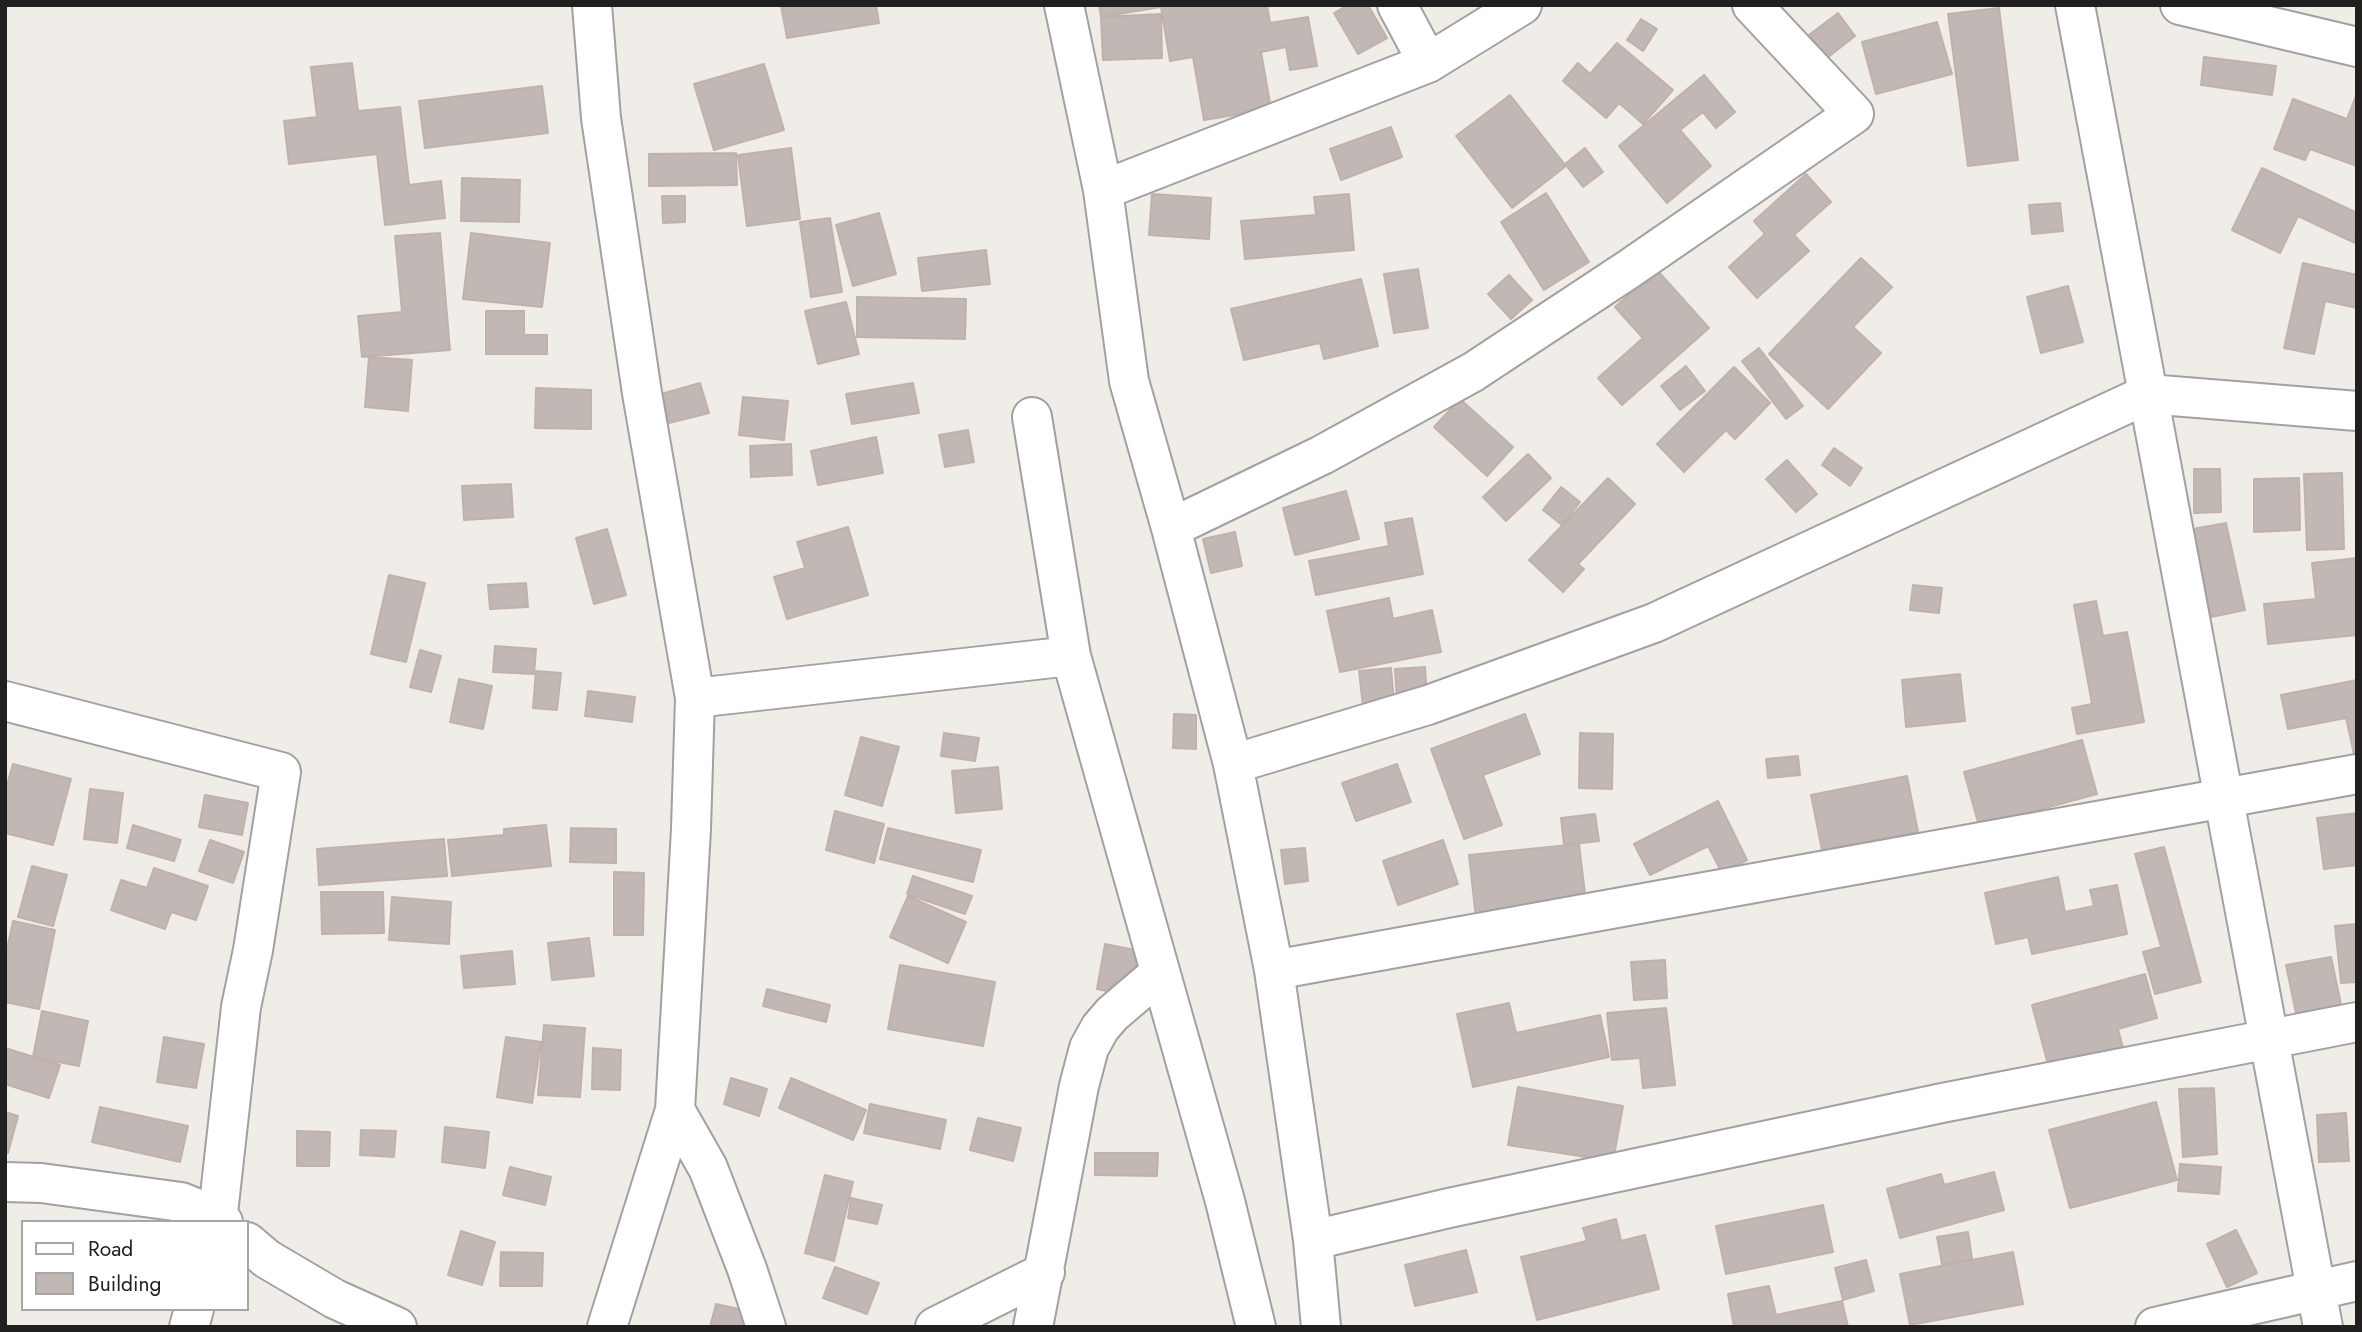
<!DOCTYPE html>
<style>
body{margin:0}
#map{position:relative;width:2362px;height:1332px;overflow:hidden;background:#f0ece7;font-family:Jost,sans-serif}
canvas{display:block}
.frame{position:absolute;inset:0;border:7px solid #202020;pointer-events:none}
.legend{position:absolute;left:21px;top:1220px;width:228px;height:91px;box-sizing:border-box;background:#fff;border:2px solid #a6a6a6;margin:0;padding:9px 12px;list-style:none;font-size:21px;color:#202020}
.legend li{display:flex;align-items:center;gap:14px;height:35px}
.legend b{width:35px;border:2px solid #a6a6a6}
</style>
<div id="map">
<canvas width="2362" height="1332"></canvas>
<div class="frame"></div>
<ul class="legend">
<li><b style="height:9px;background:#fff"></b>Road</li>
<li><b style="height:19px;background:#c1b7b4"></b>Building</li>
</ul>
</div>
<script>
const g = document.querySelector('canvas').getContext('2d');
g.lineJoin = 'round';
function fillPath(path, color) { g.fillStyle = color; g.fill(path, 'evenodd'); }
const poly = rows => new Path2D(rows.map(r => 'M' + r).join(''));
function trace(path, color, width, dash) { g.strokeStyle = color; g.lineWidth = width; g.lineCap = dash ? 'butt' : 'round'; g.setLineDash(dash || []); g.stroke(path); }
const building = poly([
 [781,5,876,5,879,23,787,38,781,5],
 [1099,5,1267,5,1270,23,1308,17,1317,66,1290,70,1286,47,1261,52,1271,109,1204,120,1193,57,1170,61,1161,7,1101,17,1099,5],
 [1348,5,1368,5,1387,38,1358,54,1334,13,1348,5],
 [1999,8,2018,160,1968,166,1948,14,1999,8],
 [1838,13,1855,36,1827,58,1809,35,1838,13],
 [1161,14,1162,58,1103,60,1101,17,1161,14],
 [1641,19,1657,29,1643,51,1627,40,1641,19],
 [1937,22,1952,74,1876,94,1862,42,1937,22],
 [1617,43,1673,90,1643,124,1619,103,1606,118,1563,81,1578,63,1590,74,1617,43],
 [2204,57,2276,66,2272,95,2201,85,2204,57],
 [352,63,358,111,400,107,409,185,441,181,445,218,385,225,377,154,289,164,284,121,317,117,311,67,352,63],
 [764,64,784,130,714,150,694,84,764,64],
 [1704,75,1735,112,1716,128,1703,112,1680,130,1711,166,1667,203,1619,146,1704,75],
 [542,86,548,133,425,148,419,101,542,86],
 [2357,93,2357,166,2310,149,2305,160,2274,149,2293,99,2347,119,2357,93],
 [1510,95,1566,166,1512,208,1456,136,1510,95],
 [1391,127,1402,157,1341,180,1330,149,1391,127],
 [791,148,800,219,747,226,738,155,791,148],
 [1585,148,1603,172,1583,187,1565,164,1585,148],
 [736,153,737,185,649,186,649,154,736,153],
 [2262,168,2357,213,2355,243,2298,216,2280,253,2232,230,2262,168],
 [1806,174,1831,202,1794,235,1809,251,1757,298,1729,267,1765,234,1754,221,1806,174],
 [462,178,520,180,519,222,461,221,462,178],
 [1546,193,1589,262,1544,290,1501,222,1546,193],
 [1152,194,1211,198,1209,239,1149,235,1152,194],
 [1349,194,1354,250,1245,259,1241,221,1316,215,1314,197,1349,194],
 [662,196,685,196,685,222,663,223,662,196],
 [2060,203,2063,231,2032,234,2029,205,2060,203],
 [879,213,896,274,853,286,836,225,879,213],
 [830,218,842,292,811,297,800,222,830,218],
 [440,233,450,350,362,357,358,316,402,312,395,236,440,233],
 [471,233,550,243,542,307,463,299,471,233],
 [986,250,990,284,922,291,918,258,986,250],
 [1861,258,1892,287,1853,327,1881,353,1828,409,1769,354,1861,258],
 [2303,263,2357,275,2357,308,2325,301,2314,354,2284,348,2303,263],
 [1418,269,1428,328,1394,333,1384,274,1418,269],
 [1657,270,1709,328,1622,405,1598,378,1643,338,1615,307,1657,270],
 [1509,275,1532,300,1511,319,1488,294,1509,275],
 [1361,279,1378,346,1324,359,1320,343,1244,360,1231,309,1361,279],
 [2068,286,2083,342,2041,353,2027,297,2068,286],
 [857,297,966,299,965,339,857,337,857,297],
 [846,302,859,354,818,364,805,311,846,302],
 [486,311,524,311,524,335,547,335,547,354,486,354,486,311],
 [1759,348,1803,406,1786,419,1742,361,1759,348],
 [369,357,412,360,408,411,365,407,369,357],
 [1686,366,1705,391,1680,410,1661,386,1686,366],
 [1734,367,1770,403,1735,439,1726,430,1684,472,1657,444,1734,367],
 [700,383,709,413,669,423,661,394,700,383],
 [913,383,919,413,852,424,846,394,913,383],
 [536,388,591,390,591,429,535,428,536,388],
 [743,397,788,401,784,440,739,435,743,397],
 [1460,399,1513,447,1487,476,1434,427,1460,399],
 [968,430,974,462,945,467,939,435,968,430],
 [876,437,883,473,818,485,811,451,876,437],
 [791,444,792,475,751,477,750,446,791,444],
 [1834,448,1862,468,1850,486,1822,465,1834,448],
 [1528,454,1551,478,1506,521,1483,497,1528,454],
 [1787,460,1817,494,1796,512,1766,479,1787,460],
 [2194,469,2220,469,2221,512,2194,513,2194,469],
 [2342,473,2344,549,2307,550,2304,474,2342,473],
 [1608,478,1635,504,1578,564,1584,569,1563,592,1529,560,1608,478],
 [2299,478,2300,530,2254,532,2254,479,2299,478],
 [511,484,513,517,464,520,462,486,511,484],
 [1561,487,1580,502,1562,525,1543,510,1561,487],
 [1346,491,1359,539,1295,555,1283,508,1346,491],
 [1412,518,1423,574,1316,595,1309,561,1389,546,1385,523,1412,518],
 [2226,523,2245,610,2211,617,2193,529,2226,523],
 [848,527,868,595,787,619,774,577,805,568,797,542,848,527],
 [607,529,626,595,594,604,576,538,607,529],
 [1235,532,1242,566,1211,573,1203,539,1235,532],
 [2357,558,2357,635,2268,644,2264,604,2316,599,2312,563,2357,558],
 [389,575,425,583,406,662,371,654,389,575],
 [526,583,528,607,490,609,488,585,526,583],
 [1913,585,1942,588,1939,613,1910,610,1913,585],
 [1389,598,1393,619,1432,610,1441,652,1340,672,1327,611,1389,598],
 [2096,601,2103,636,2127,632,2144,722,2077,734,2072,708,2092,704,2074,605,2096,601],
 [495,646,536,649,534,674,493,672,495,646],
 [420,650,441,656,431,692,410,687,420,650],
 [1425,667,1427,696,1397,699,1395,669,1425,667],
 [1391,668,1394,703,1363,706,1359,671,1391,668],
 [536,671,561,673,557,710,533,708,536,671],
 [1960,674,1965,721,1906,727,1902,680,1960,674],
 [459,679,492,686,483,729,450,722,459,679],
 [2357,680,2357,754,2354,754,2346,718,2288,729,2281,695,2357,680],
 [588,691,635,697,632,722,585,716,588,691],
 [1174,714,1196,715,1196,749,1173,748,1174,714],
 [1525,714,1540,754,1483,775,1502,825,1464,839,1431,749,1525,714],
 [944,733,979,738,975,761,941,756,944,733],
 [1580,733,1613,734,1612,789,1579,788,1580,733],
 [861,737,899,747,882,806,845,795,861,737],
 [2082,740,2097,794,1979,826,1964,772,2082,740],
 [1798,756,1800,775,1768,778,1766,759,1798,756],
 [13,764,71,779,53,845,5,833,5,792,13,764],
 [1397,764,1411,802,1356,821,1342,783,1397,764],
 [998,767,1002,809,956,813,952,771,998,767],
 [1907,776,1918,832,1822,850,1811,795,1907,776],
 [90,789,123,793,117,843,84,839,90,789],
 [205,795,248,803,242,835,199,827,205,795],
 [1718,801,1747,860,1722,873,1708,846,1650,875,1634,844,1718,801],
 [835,811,884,824,874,863,826,850,835,811],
 [2357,813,2357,865,2324,869,2317,818,2357,813],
 [1595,814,1599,841,1564,845,1561,818,1595,814],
 [133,825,181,840,174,861,127,848,133,825],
 [546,825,551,866,452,876,448,840,504,835,504,829,546,825],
 [571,828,616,829,616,863,570,862,571,828],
 [888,828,981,850,973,882,880,859,888,828],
 [444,839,447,876,319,885,317,849,444,839],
 [210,840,244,852,233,883,199,871,210,840],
 [1443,840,1458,884,1398,905,1383,861,1443,840],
 [1579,844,1587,910,1477,928,1469,855,1579,844],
 [2164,847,2201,982,2155,994,2143,952,2161,947,2135,854,2164,847],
 [1305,848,1308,881,1285,884,1281,850,1305,848],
 [32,866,67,875,53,926,18,917,32,866],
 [154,868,208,886,196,920,171,912,165,929,111,910,121,880,147,888,154,868],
 [614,872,644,873,643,935,614,935,614,872],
 [913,876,972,896,965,914,907,894,913,876],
 [2058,877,2065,912,2094,906,2090,890,2117,885,2127,934,2032,954,2028,937,1996,944,1985,893,2058,877],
 [321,892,383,892,384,933,322,934,321,892],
 [908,896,966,922,948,963,890,937,908,896],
 [392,897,451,902,449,944,389,940,392,897],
 [13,921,55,930,39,1009,5,1002,5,959,13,921],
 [2357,924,2357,982,2341,983,2335,926,2357,924],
 [589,938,594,976,552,980,548,943,589,938],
 [1105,944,1140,951,1132,996,1097,989,1105,944],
 [512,951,515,984,464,988,461,956,512,951],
 [2331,957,2342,1009,2297,1018,2286,965,2331,957],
 [1665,960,1667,998,1634,1000,1631,962,1665,960],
 [900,965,995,982,983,1046,888,1029,900,965],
 [2145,974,2157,1018,2118,1029,2123,1048,2049,1068,2032,1005,2145,974],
 [767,989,830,1005,826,1022,763,1006,767,989],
 [1509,1003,1516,1033,1600,1015,1609,1057,1473,1087,1457,1014,1509,1003],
 [1666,1008,1675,1085,1643,1088,1640,1058,1612,1060,1607,1013,1666,1008],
 [42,1011,88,1021,79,1066,33,1057,42,1011],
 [544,1025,585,1028,580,1097,538,1095,544,1025],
 [164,1037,204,1044,196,1088,157,1082,164,1037],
 [506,1037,541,1042,532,1103,497,1097,506,1037],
 [5,1048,60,1065,49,1098,5,1084,5,1048],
 [593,1048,621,1050,620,1090,592,1089,593,1048],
 [731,1078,767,1089,759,1116,724,1104,731,1078],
 [791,1078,866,1110,853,1140,779,1108,791,1078],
 [1518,1087,1623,1106,1613,1161,1508,1145,1518,1087],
 [2214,1088,2217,1154,2183,1157,2179,1089,2214,1088],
 [2156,1102,2177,1180,2070,1208,2049,1130,2156,1102],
 [870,1104,946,1120,940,1149,864,1133,870,1104],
 [100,1107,188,1126,180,1162,92,1142,100,1107],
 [5,1112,18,1116,8,1153,5,1152,5,1112],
 [2346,1113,2349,1161,2319,1162,2317,1115,2346,1113],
 [978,1118,1021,1128,1013,1161,970,1150,978,1118],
 [445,1127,489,1132,485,1168,442,1162,445,1127],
 [361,1130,396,1131,394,1157,360,1155,361,1130],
 [297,1131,330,1132,329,1166,297,1166,297,1131],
 [1095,1153,1158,1153,1157,1176,1095,1175,1095,1153],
 [2180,1164,2221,1167,2219,1194,2178,1191,2180,1164],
 [510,1167,551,1177,545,1205,503,1195,510,1167],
 [1994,1172,2004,1210,1900,1238,1887,1189,1941,1174,1944,1185,1994,1172],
 [825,1175,853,1182,834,1261,805,1253,825,1175],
 [851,1198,882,1205,877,1224,848,1218,851,1198],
 [1823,1205,1833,1252,1726,1274,1716,1226,1823,1205],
 [1616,1219,1621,1241,1645,1235,1659,1289,1537,1320,1521,1257,1587,1241,1583,1228,1616,1219],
 [2236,1230,2257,1273,2227,1287,2207,1244,2236,1230],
 [461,1231,495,1242,482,1285,448,1275,461,1231],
 [1968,1232,1972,1259,1942,1264,1937,1237,1968,1232],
 [1466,1250,1477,1292,1415,1306,1405,1265,1466,1250],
 [501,1252,543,1253,542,1286,500,1286,501,1252],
 [2013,1252,2023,1304,1910,1325,1900,1274,2013,1252],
 [1866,1260,1874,1291,1843,1300,1835,1268,1866,1260],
 [835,1267,879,1283,867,1314,823,1298,835,1267],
 [1769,1286,1776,1315,1842,1301,1848,1327,1734,1327,1728,1294,1769,1286],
 [716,1304,752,1312,749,1327,710,1327,716,1304]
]);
fillPath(building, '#c1b7b4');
trace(building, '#c1b1aa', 2);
const minor = poly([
 [592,5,601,118,642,393,695,698,691,829,675,1110,607,1327],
 [1064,5,1103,190,1129,381,1171,528,1233,764,1274,970,1313,1240,1321,1327],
 [1397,5,1428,63],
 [2075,5,2323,1327],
 [2180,5,2357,47],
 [1103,190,1428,63,1522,5],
 [1032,417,1071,656,1225,1201,1256,1327],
 [1171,528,1322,455,1473,372,1629,269,1854,114,1752,5],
 [695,698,1071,656],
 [5,701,281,772,253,950,241,1007,217,1222],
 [1233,764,1428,705,1654,623,2148,394,2357,411],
 [1274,970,2357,774],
 [675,1110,708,1168,747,1269,766,1327],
 [5,1182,41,1183,181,1202,218,1217,223,1222],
 [1313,1240,1449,1208,1942,1103,2357,1022],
 [247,1242,267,1259,335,1299,397,1327],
 [189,1327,194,1309],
 [935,1327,1045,1272],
 [1033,1327,1079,1086,1089,1048,1100,1028,1112,1014,1160,973],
 [2155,1327,2357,1281]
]);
trace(minor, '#a1a1a1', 42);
trace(minor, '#fff', 38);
</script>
